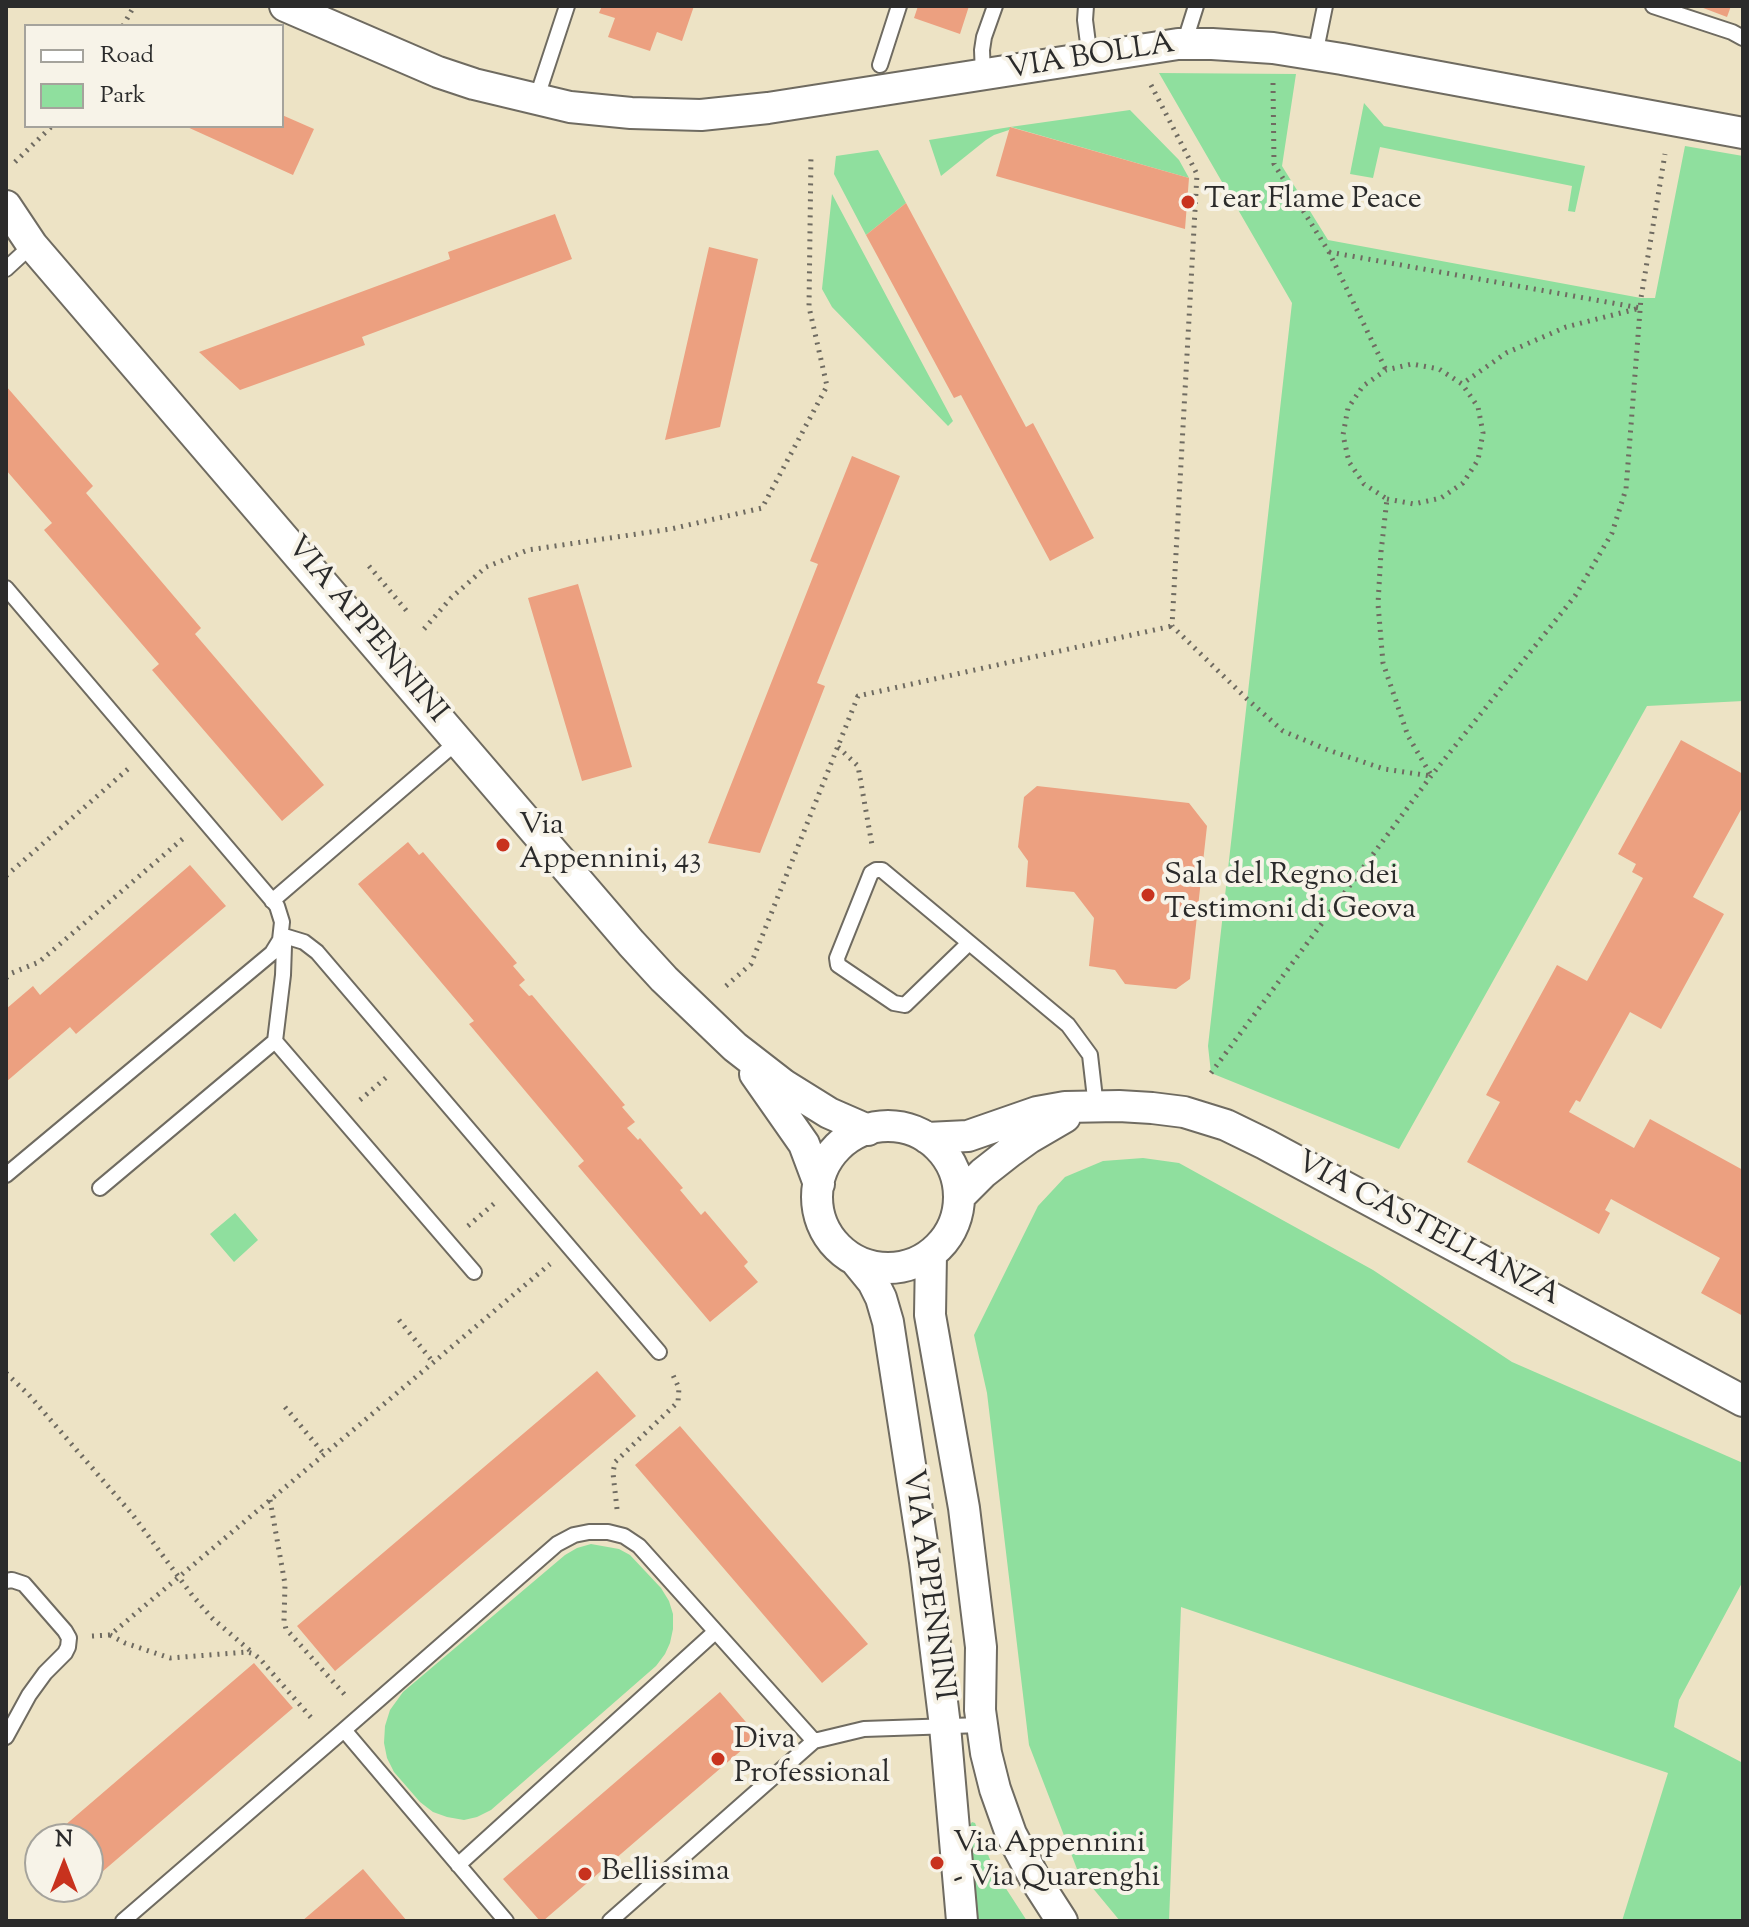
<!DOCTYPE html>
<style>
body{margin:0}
#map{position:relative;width:1749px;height:1927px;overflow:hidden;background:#ede3c5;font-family:"Sorts Mill Goudy",serif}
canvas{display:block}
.frame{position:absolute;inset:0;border:8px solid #2b2b2b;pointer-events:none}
.legend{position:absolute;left:24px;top:24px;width:260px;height:104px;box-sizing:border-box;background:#f7f3e8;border:2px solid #a5a39c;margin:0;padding:10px 14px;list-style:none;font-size:24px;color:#2b2b2b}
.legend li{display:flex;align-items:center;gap:16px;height:40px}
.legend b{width:40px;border:2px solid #a5a39c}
.north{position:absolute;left:24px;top:1823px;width:80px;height:80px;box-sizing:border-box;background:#f7f3e8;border:2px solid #a5a39c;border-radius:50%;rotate:0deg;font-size:22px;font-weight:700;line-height:32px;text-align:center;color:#2b2b2b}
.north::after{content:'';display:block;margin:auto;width:28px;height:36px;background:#c8321e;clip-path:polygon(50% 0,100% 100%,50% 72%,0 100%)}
</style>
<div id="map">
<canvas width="1749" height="1927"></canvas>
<div class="frame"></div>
<ul class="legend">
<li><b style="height:10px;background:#fff"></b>Road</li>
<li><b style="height:22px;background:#8fdf9e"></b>Park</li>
</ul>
<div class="north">N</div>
</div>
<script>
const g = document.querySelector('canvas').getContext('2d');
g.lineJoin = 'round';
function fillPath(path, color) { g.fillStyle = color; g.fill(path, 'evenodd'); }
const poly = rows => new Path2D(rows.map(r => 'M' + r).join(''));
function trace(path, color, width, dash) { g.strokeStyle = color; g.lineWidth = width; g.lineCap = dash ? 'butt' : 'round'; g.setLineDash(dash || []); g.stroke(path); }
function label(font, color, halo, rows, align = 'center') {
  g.font = font + ' "Sorts Mill Goudy",serif'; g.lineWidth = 8; g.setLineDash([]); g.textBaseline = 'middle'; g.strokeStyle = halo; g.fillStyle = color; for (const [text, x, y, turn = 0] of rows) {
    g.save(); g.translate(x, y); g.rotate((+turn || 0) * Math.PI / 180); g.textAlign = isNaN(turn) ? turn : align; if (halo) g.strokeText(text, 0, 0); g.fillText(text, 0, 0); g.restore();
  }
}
fillPath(poly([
 [1159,73,1296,74,1282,166,1328,240,1641,298,1655,298,1685,146,1743,156,1743,701,1647,706,1399,1149,1211,1073,1208,1046,1292,303],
 [1364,103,1384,126,1585,166,1575,212,1568,211,1572,186,1380,147,1373,178,1350,174],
 [1130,110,1179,160,1189,178,1011,127,1009,130,994,135,986,140,941,176,929,140,1010,127],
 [878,150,906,203,866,235,834,174,836,156],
 [832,194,953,421,948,426,832,307,822,289],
 [1143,1158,1179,1163,1373,1270,1512,1362,1743,1463,1743,1581,1679,1700,1674,1727,1743,1763,1743,1921,1622,1921,1668,1773,1181,1607,1169,1921,1120,1921,1077,1869,1029,1745,987,1393,974,1335,1038,1206,1065,1177,1103,1161],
 [235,1213,258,1240,234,1262,210,1234],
 [591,1544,619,1549,630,1555,661,1588,669,1601,673,1614,673,1629,670,1643,665,1654,656,1666,491,1810,477,1817,464,1820,447,1817,433,1812,420,1802,394,1772,387,1758,384,1743,385,1726,390,1710,403,1692,565,1555,577,1548],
 [972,1822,975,1823,991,1862,1005,1887,1027,1921,978,1921,970,1825]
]), '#8fdf9e');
fillPath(poly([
 [602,6,694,6,682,41,657,32,650,51,608,37,615,18,599,13],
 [918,6,969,6,960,34,914,18],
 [1698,6,1731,6,1727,17],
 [282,115,314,129,293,175,185,126,282,126],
 [1010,127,1189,178,1185,229,996,176],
 [906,203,1026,427,1033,423,1094,538,1050,561,961,395,954,398,866,235],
 [555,214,572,259,362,337,365,345,240,390,199,352,450,259,448,252],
 [709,247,758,259,720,427,665,440],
 [6,386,93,486,86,493,201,628,195,634,324,785,282,821,152,670,159,664,44,530,52,523,6,470],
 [852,456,900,476,817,683,825,686,760,853,708,843,818,564,810,561],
 [578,584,632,767,582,781,528,598],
 [1681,740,1743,774,1743,806,1693,897,1724,914,1661,1029,1630,1012,1580,1102,1576,1100,1569,1112,1634,1148,1650,1119,1743,1170,1743,1316,1701,1293,1720,1258,1611,1199,1605,1210,1610,1213,1599,1234,1467,1162,1500,1102,1486,1095,1557,965,1587,981,1643,878,1632,872,1636,864,1618,854],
 [1037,786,1189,803,1207,826,1190,979,1176,989,1125,984,1115,970,1089,966,1094,918,1074,892,1026,887,1028,861,1018,847,1024,797],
 [408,842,419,855,423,852,517,963,513,966,525,980,519,985,529,996,532,995,625,1105,622,1107,635,1122,627,1128,638,1140,640,1138,683,1188,680,1190,701,1215,705,1211,748,1262,744,1266,758,1282,710,1322,578,1166,584,1161,469,1024,474,1021,358,884],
 [190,865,226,906,76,1034,70,1027,6,1082,6,1009,33,986,40,995],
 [597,1371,636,1416,335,1671,297,1626],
 [680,1426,868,1644,822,1683,635,1465],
 [254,1663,293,1708,88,1884,88,1839,49,1839],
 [720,1692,758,1736,543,1921,540,1921,503,1879],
 [363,1869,407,1921,302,1921],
 [68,1887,85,1887,75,1895]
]), '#eca080');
const lane = poly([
 [1086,6,1085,20,1090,59],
 [1653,6,1732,32,1743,38],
 [1184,44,1196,6],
 [1315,55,1325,6],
 [880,65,899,6],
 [983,75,982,50,984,37,995,6],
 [536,100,567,6],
 [6,269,32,245],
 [6,588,277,906,282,922,280,940,272,953,6,1175],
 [272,901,458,741],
 [969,943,905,1005,894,1003,838,965,837,958,871,873,876,870,882,870,1068,1025,1090,1055,1096,1107],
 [275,1041,283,975,284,946,281,935,304,942,317,952,659,1352],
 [100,1188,275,1041,474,1272],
 [6,1581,12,1580,24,1584,65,1631,69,1638,68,1647,65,1653,45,1673,29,1695,6,1737],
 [458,1865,715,1632],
 [123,1921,344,1730],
 [506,1921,344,1730,557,1544,574,1535,589,1532,608,1532,624,1536,639,1546,814,1741],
 [610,1921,814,1741,864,1729,981,1725]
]);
const street = poly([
 [285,6,438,72,474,84,570,107,631,113,701,115,768,108,1178,44,1212,44,1273,48,1342,59,1743,133],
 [6,206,32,245,631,943,664,979,735,1047,784,1085,829,1113,868,1130],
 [755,1074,804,1144,819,1184],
 '817 1197a71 71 0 1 1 142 0a71 71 0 1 1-142 0Z',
 [927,1138,968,1136,1037,1112,1065,1107,1119,1106,1152,1108,1184,1112,1226,1125,1265,1144,1743,1401],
 [959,1197,983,1173,1011,1151,1029,1138,1065,1117],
 [931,1254,930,1315,964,1508,981,1647,980,1710,986,1753,995,1789,1011,1834,1035,1879,1062,1921],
 [855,1260,873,1282,881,1298,888,1322,925,1562,945,1726,962,1921]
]);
trace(lane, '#6f6b61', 18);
trace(street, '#6f6b61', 34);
trace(poly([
 [123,26,134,6],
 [1273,83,1274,164,1329,252,1386,370],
 [1151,85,1197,174,1172,626,1247,699,1283,731,1328,750,1384,769,1431,776],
 [15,162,52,126],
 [1329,252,1640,308,1566,327,1506,353,1462,384],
 [1387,499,1414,504,1441,498,1463,483,1478,460,1483,433,1478,407,1462,384,1439,369,1412,364,1386,370,1363,386,1348,408,1343,435,1349,462,1364,484,1387,499,1381,552,1378,604,1383,663,1408,736,1431,775],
 [369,566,410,615],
 [424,629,451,598,486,567,528,550,671,529,762,508,827,386,809,307,811,154],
 [838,747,858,766,872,845],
 [6,876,128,769],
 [6,978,12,973,39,962,186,836],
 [726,986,751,964,858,696,1172,626],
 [1211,1073,1431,776,1575,596,1612,533,1626,489,1641,298,1665,154],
 [360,1100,389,1075],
 [468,1226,497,1201],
 [399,1320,433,1362],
 [6,1373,29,1395,132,1514,192,1595,213,1619,254,1654],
 [285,1407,324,1454],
 [270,1500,285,1584,284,1621,286,1629,345,1695],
 [617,1509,613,1473,615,1462,678,1402,679,1388,672,1373],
 [110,1635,125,1643,170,1658,247,1652,254,1654,260,1659,314,1721],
 [92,1636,110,1635,550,1264]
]), '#6f6b61', 5, [2, 6]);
trace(lane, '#fff', 14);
trace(street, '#fff', 30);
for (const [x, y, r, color] of [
 [1188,202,8,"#c8321e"],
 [503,845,8,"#c8321e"],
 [1148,895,8,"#c8321e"],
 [718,1759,8,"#c8321e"],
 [937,1863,8,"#c8321e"],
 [585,1874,8,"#c8321e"]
]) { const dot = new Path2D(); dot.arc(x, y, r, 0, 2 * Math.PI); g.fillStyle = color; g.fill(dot); trace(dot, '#f7f3e8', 3); }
label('30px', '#2b2b2b', '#f7f3e8', [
 ["VIA BOLLA",1091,59,-9],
 ["VIA APPENNINI",365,631,50],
 ["VIA CASTELLANZA",1427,1231,28],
 ["VIA APPENNINI",926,1585,82]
]);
label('30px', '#2b2b2b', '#f7f3e8', [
 ["Tear Flame Peace",1204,202],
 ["Via",519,828],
 ["Appennini, 43",519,862],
 ["Sala del Regno dei",1164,878],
 ["Testimoni di Geova",1164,912],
 ["Diva",734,1742],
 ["Professional",734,1776],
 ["Via Appennini",953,1846],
 ["- Via Quarenghi",953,1880],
 ["Bellissima",601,1874]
], 'left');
</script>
